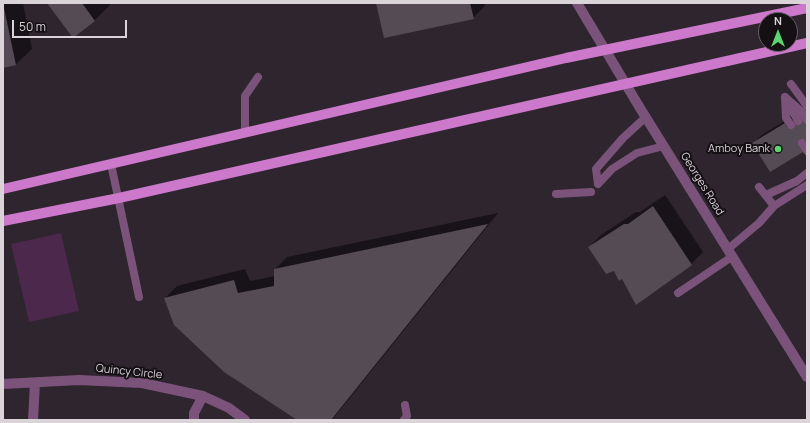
<!DOCTYPE html>
<style>
body{margin:0}
#map{position:relative;width:810px;height:423px;overflow:hidden;background:#2e252e;font-family:Manrope,sans-serif}
canvas{display:block}
.frame{position:absolute;inset:0;border:4px solid #dad4d9;pointer-events:none}
.north{position:absolute;left:758px;top:12px;width:40px;height:40px;box-sizing:border-box;background:#141014;border:1px solid #635e63;border-radius:50%;rotate:0deg;font-size:11px;font-weight:700;line-height:16px;text-align:center;color:#dad4d9}
.north::after{content:'';display:block;margin:auto;width:14px;height:18px;background:#5ad56f;clip-path:polygon(50% 0,100% 100%,50% 72%,0 100%)}
.scale{position:absolute;left:12px;top:20px;width:115px;height:18px;box-sizing:border-box;border:2px solid #dad4d9;border-top:0;padding-left:5px;font-size:12px;line-height:14px;white-space:nowrap;color:#dad4d9;-webkit-text-stroke:3px #141014;paint-order:stroke}
</style>
<div id="map">
<canvas width="810" height="423"></canvas>
<div class="frame"></div>
<div class="north">N</div>
<div class="scale">50 m</div>
</div>
<script>
const g = document.querySelector('canvas').getContext('2d');
g.lineJoin = 'round';
function fillPath(path, color) { g.fillStyle = color; g.fill(path, 'evenodd'); }
const poly = rows => new Path2D(rows.map(r => 'M' + r).join(''));
function trace(path, color, width, dash) { g.strokeStyle = color; g.lineWidth = width; g.lineCap = dash ? 'butt' : 'round'; g.setLineDash(dash || []); g.stroke(path); }
function label(font, color, halo, rows, align = 'center') {
  g.font = font + ' Manrope,sans-serif'; g.lineWidth = 4; g.setLineDash([]); g.textBaseline = 'middle'; g.strokeStyle = halo; g.fillStyle = color; for (const [text, x, y, turn = 0] of rows) {
    g.save(); g.translate(x, y); g.rotate((+turn || 0) * Math.PI / 180); g.textAlign = isNaN(turn) ? turn : align; if (halo) g.strokeText(text, 0, 0); g.fillText(text, 0, 0); g.restore();
  }
}
fillPath(poly([
 [61,233,79,311,29,322,11,244]
]), '#4b284c');
fillPath(poly([
 [3,3,23,3,32,49,16,64,3,67],
 [48,3,109,3,110,5,95,20,73,36],
 [377,3,484,3,485,6,473,18],
 [807,112,807,147,753,143,763,134,795,115,797,118],
 [665,195,703,252,691,264,622,278,589,247,601,235,636,212,640,212],
 [498,213,332,420,299,420,165,298,177,286,245,269,250,281,275,276,275,269,287,257]
]), '#0007');
fillPath(poly([
 [3,3,16,65,3,68],
 [47,3,82,3,95,21,73,38],
 [376,3,470,3,474,19,384,38],
 [802,118,807,125,807,140,799,145,803,152,770,172,752,143,785,123,787,127],
 [653,206,692,265,636,305,622,279,619,281,614,271,606,274,588,247,624,224,628,224],
 [488,224,331,420,297,420,224,372,174,325,164,298,234,280,238,293,274,286,274,269]
]), '#544b54');
trace(poly([
 [791,84,807,106],
 [785,97,802,112,807,120],
 [785,97,786,118,791,125],
 [788,103,798,121],
 [245,133,245,96,258,77],
 [802,143,807,151],
 [111,164,139,297],
 [598,184,596,169,623,138,646,117],
 [598,184,612,169,637,153,664,146],
 [556,194,591,192],
 [766,195,797,181,807,173],
 [774,206,807,185],
 [728,249,759,223,774,206,759,187],
 [678,293,733,256],
 [404,420,407,416,405,405]
]), '#7b537a', 8);
trace(poly([
 [3,384,79,380,142,383,203,396,229,408,245,420],
 [33,420,35,383],
 [194,420,194,413,203,396]
]), '#7b537a', 10);
trace(poly([
 [577,3,640,108,807,377]
]), '#7b537a', 10);
trace(poly([
 [3,189,566,58,807,8],
 [3,221,119,198,807,43]
]), '#cc79cc', 10);
for (const [x, y, r, color] of [
 [778,149,4,"#5ad56f"]
]) { const dot = new Path2D(); dot.arc(x, y, r, 0, 2 * Math.PI); g.fillStyle = color; g.fill(dot); trace(dot, '#141014', 1.5); }
label('11px', '#dad4d9', '#141014', [
 ["Amboy Bank",770,149]
], 'right');
label('11px', '#dad4d9', '#141014', [
 ["Georges Road",702,184,58],
 ["Quincy Circle",129,372,6]
]);
</script>
